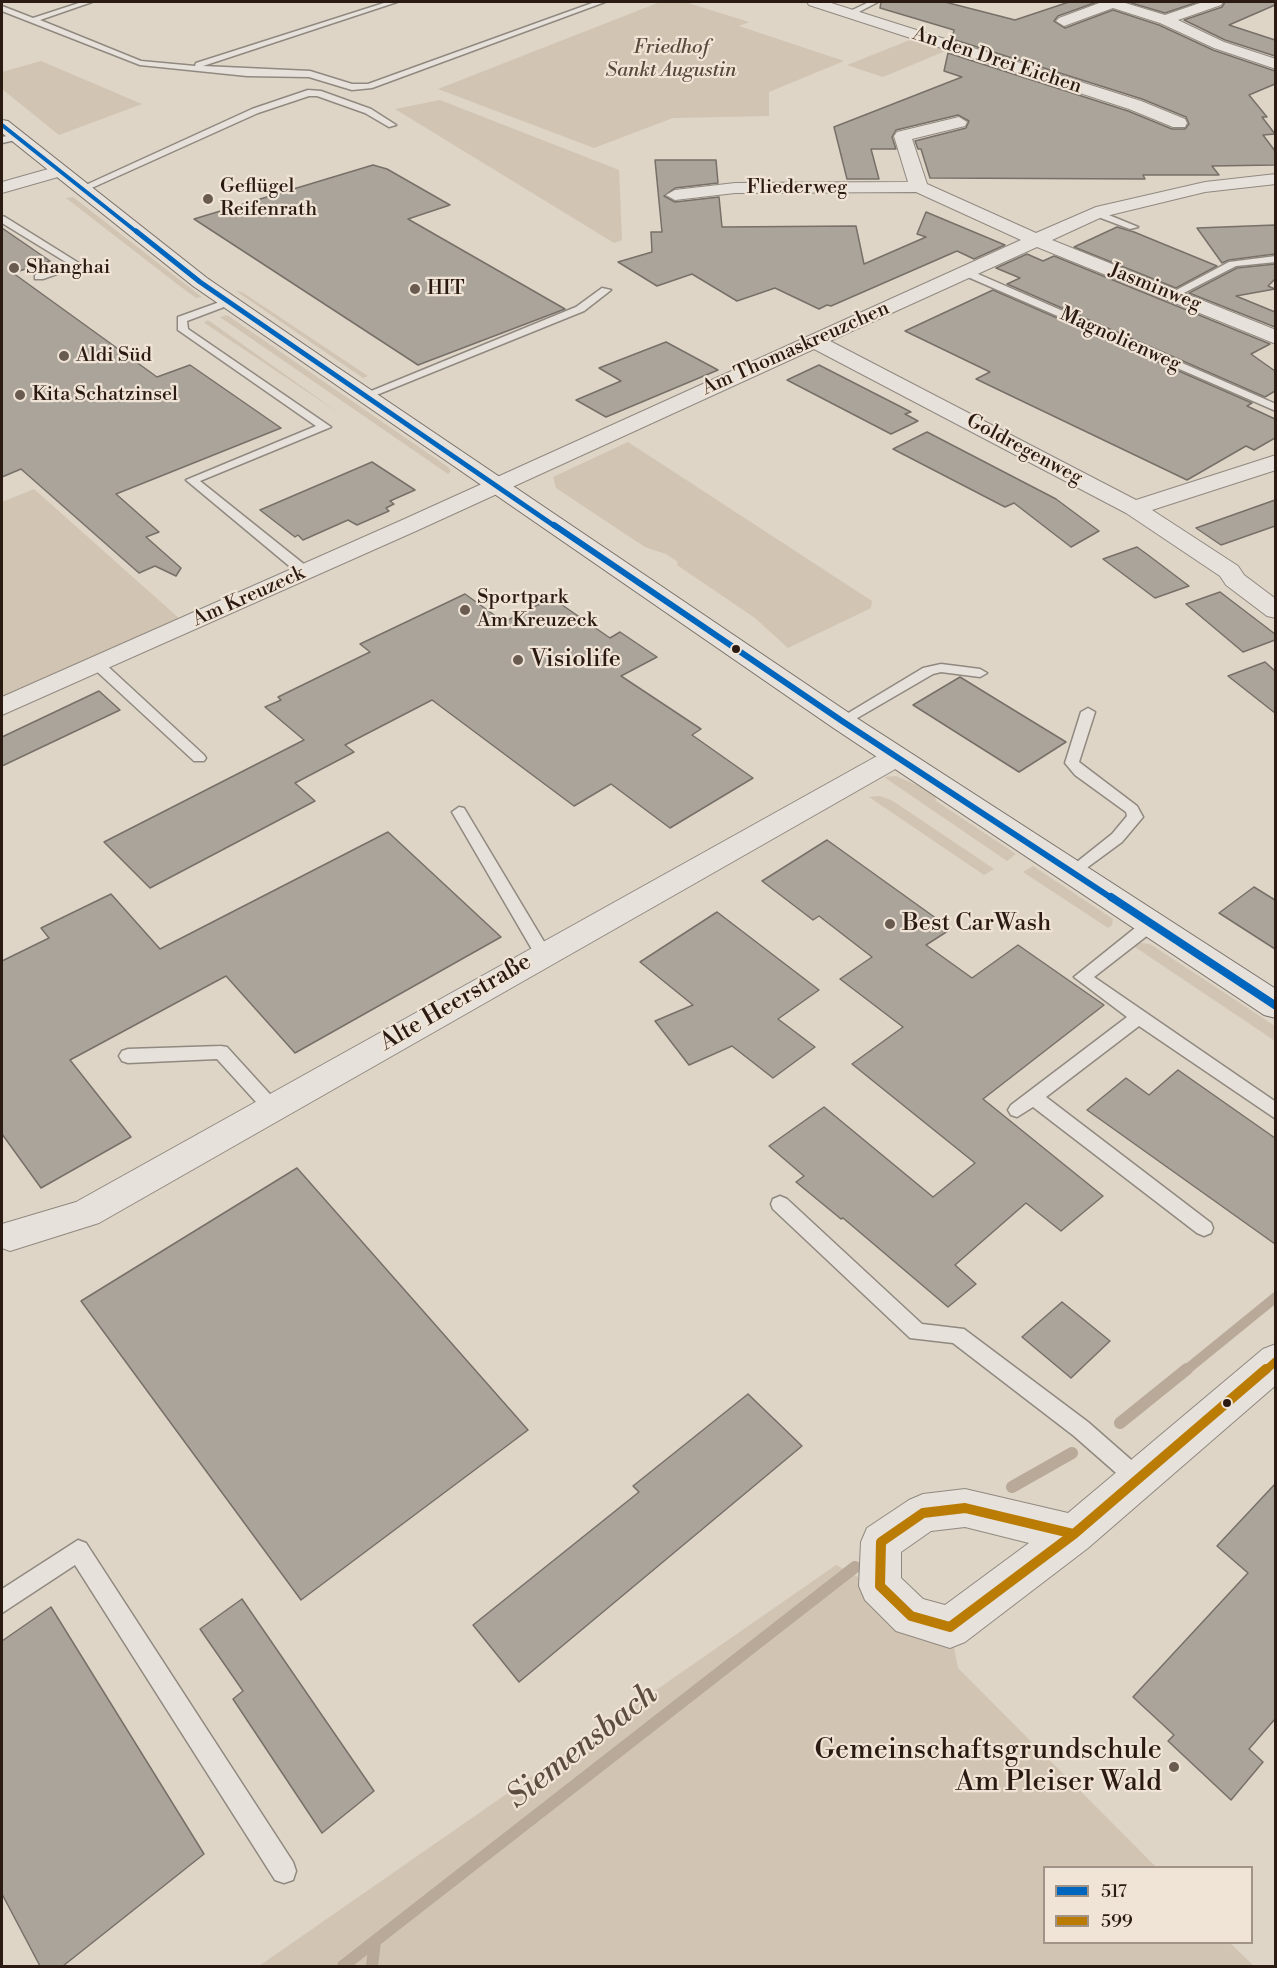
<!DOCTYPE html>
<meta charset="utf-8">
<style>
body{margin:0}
#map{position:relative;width:1277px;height:1968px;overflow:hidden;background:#ded5c7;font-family:"Libre Bodoni",serif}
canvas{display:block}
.frame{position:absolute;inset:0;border:3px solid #2b1a12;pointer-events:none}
.legend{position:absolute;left:1043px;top:1866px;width:210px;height:78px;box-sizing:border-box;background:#efe4d5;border:2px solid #a19387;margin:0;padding:8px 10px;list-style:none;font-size:18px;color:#2b1a12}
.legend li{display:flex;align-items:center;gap:12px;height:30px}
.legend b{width:30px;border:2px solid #a19387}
</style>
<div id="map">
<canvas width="1277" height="1968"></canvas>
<div class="frame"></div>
<ul class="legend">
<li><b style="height:8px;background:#0065bd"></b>517</li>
<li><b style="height:8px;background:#ba7c05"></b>599</li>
</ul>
</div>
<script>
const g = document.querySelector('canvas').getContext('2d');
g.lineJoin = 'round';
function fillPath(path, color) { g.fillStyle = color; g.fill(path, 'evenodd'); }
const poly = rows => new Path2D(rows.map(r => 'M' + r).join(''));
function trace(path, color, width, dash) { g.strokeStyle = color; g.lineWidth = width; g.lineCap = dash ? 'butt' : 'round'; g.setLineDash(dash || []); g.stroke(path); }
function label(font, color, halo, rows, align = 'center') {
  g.font = font + ' "Libre Bodoni",serif'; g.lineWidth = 4.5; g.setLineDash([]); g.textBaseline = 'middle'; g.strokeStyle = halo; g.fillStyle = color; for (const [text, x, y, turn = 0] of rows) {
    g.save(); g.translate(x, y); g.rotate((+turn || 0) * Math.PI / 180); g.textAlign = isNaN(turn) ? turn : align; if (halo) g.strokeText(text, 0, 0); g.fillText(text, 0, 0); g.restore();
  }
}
fillPath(poly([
 [660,2,685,2,749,22,739,26,844,61,769,92,769,116,673,118,594,148,438,89],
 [915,38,950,49,883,77,847,65],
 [41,61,142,104,59,135,2,89,2,72],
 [440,100,619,170,622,240,614,243,395,109],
 [73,197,202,297,196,298,177,284,66,198],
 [236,291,242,292,368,376,363,378],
 [227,315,448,467,451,471,448,474,220,317],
 [208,320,342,415,206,324,204,323],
 [628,442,872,601,871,608,788,648,755,618,677,565,678,562,666,554,645,547,556,488,553,477],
 [34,489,181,620,2,698,2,502],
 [896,776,935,793,936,801,1016,854,1007,861,884,777],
 [880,796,893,801,994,869,984,875,869,797],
 [1033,866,1113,919,1112,925,1108,928,1023,872],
 [1140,943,1150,944,1275,1026,1275,1041,1135,947],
 [836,1565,950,1627,958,1668,1156,1867,1044,1868,1044,1942,1230,1943,1254,1966,259,1966]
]), '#d1c4b2');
trace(poly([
 [1185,1371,1276,1297]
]), '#b8a998', 10);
trace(poly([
 [1120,1423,1187,1369],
 [1012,1487,1072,1453],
 [343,1966,855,1567],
 [372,1966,375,1941]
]), '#b8a998', 12);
const building = poly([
 [881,2,945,2,1015,20,1069,2,1097,2,1058,16,1054,21,1065,28,1113,10,1159,25,1213,50,1275,71,1275,84,1249,95,1267,117,1262,117,1275,134,1263,135,1275,151,1275,165,1212,166,1219,175,1143,175,1145,179,930,178,921,149,918,149,915,141,966,128,969,121,958,115,896,130,892,137,896,149,871,149,879,179,847,179,834,127,962,77,944,71,948,53,1128,111,1172,129,1185,129,1189,124,1186,117,1142,99,952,39,954,30,880,8,881,2],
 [1128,2,1198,2,1165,13,1128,2],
 [1225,2,1275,2,1275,5,1229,25,1275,40,1275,56,1225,40,1184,20,1222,7,1225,2],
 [655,160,716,160,718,183,675,188,664,196,675,202,719,197,722,227,856,226,864,264,926,237,917,234,926,212,1005,245,974,259,957,251,831,306,827,305,819,309,775,288,737,301,692,274,657,286,618,262,652,252,651,232,662,232,655,160],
 [373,165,387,169,450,205,408,219,565,309,418,365,194,219,373,165],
 [1275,225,1275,254,1229,260,1222,263,1197,228,1275,225],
 [1117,227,1134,232,1217,266,1176,288,1074,247,1117,227],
 [2,228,50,261,13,273,157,377,190,365,281,428,116,494,159,532,146,537,181,568,176,576,155,566,139,573,21,469,2,477,2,228],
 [1027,254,1043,261,1054,256,1270,344,1251,354,1275,371,1275,391,1265,397,1007,284,1020,278,996,268,1027,254],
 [1275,264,1275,279,1268,286,1275,289,1236,296,1275,312,1275,327,1189,293,1237,268,1275,264],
 [993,290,1252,403,1247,406,1275,419,1275,438,1254,450,1246,446,1187,480,976,379,990,372,905,331,993,290],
 [666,342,718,370,606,417,576,400,621,381,599,368,666,342],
 [819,365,911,412,905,414,918,421,891,434,787,380,819,365],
 [927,432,1056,499,1099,531,1071,547,1014,503,1005,507,893,449,927,432],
 [372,462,415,490,390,501,394,504,386,508,389,511,357,525,348,520,303,540,298,535,295,537,260,510,372,462],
 [1275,500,1275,526,1221,545,1196,528,1275,500],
 [1137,547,1148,555,1189,586,1155,598,1103,559,1137,547],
 [1220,592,1275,634,1275,640,1243,652,1186,604,1220,592],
 [465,594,504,622,552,598,610,638,620,632,657,657,621,676,701,729,692,735,753,778,670,828,611,784,574,806,432,700,345,745,354,752,295,783,315,801,150,888,104,842,304,740,265,707,281,700,278,697,370,652,360,644,465,594],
 [1265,662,1275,671,1275,713,1228,676,1265,662],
 [960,677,999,701,1066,742,1019,772,913,705,960,677],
 [99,691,120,710,2,766,2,737,99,691],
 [388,832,501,937,295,1053,226,976,70,1060,131,1137,41,1188,2,1134,2,961,49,938,41,928,111,894,160,949,388,832],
 [827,840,951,929,926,945,972,978,1018,945,1104,1005,983,1099,1103,1196,1061,1231,1026,1203,955,1265,976,1284,948,1307,843,1218,841,1219,796,1182,804,1176,769,1146,824,1107,933,1197,975,1163,852,1064,903,1027,840,979,872,957,819,916,813,920,762,881,827,840],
 [1254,887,1275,900,1275,949,1219,913,1254,887],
 [717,912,819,990,778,1019,815,1047,773,1078,732,1046,689,1065,655,1021,693,1005,640,962,717,912],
 [1178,1070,1275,1138,1275,1244,1087,1110,1126,1078,1149,1095,1178,1070],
 [297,1168,528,1430,301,1600,81,1301,297,1168],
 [1062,1302,1110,1341,1071,1378,1022,1337,1062,1302],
 [748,1394,802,1446,519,1682,473,1625,639,1492,633,1486,748,1394],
 [1275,1484,1275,1719,1249,1749,1263,1762,1231,1800,1168,1741,1174,1735,1133,1697,1248,1573,1217,1546,1275,1484],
 [242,1599,374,1791,322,1833,233,1699,243,1691,200,1629,242,1599],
 [51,1607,204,1854,63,1966,40,1966,2,1894,2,1641,51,1607]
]);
fillPath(building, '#aba49a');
trace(building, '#777068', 1.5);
const lane = poly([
 [82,2,92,2,40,20,141,61,195,66,196,63,387,2,397,2,203,66,310,71,352,84,368,84,595,2,605,2,372,88,352,90,309,77,247,76,140,65,2,11,2,6,33,18,82,2],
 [869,2,878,2,853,15,846,13,869,2],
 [308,90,321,91,371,109,396,125,389,127,365,113,317,96,309,96,258,113,85,191,77,189,252,109,308,90],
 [17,134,21,137,20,139,2,143,2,137,17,134],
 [1093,211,1099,211,1138,227,1130,229,1093,215,1093,211],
 [2,216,5,217,82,265,43,279,35,279,35,275,69,264,2,223,2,216],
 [1276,256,1276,262,1236,266,1176,297,1167,295,1229,262,1276,256],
 [961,270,969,270,1276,404,1276,411,961,274,961,270],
 [602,288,611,290,584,311,369,398,359,396,576,307,602,288],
 [228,299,233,302,232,304,187,321,188,329,331,427,200,481,310,569,310,575,300,575,186,480,316,426,178,330,178,317,228,299],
 [97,660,102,661,204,755,206,758,204,761,194,761,92,667,90,664,97,660],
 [941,664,980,669,987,673,980,677,941,672,933,674,847,724,842,725,835,721,923,668,941,664],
 [1088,708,1095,712,1079,762,1137,806,1143,817,1122,842,1073,878,1065,873,1068,869,1112,834,1127,816,1126,812,1075,775,1065,763,1081,712,1088,708],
 [459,807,464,808,549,950,551,954,549,958,537,958,452,812,459,807],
 [1151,918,1159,924,1157,928,1094,977,1276,1102,1276,1119,1139,1026,1046,1097,1211,1223,1213,1228,1211,1233,1204,1236,1197,1233,1033,1107,1017,1117,1011,1115,1008,1110,1011,1105,1127,1017,1074,977,1145,920,1151,918],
 [221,1046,227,1047,278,1103,281,1108,278,1113,266,1113,217,1059,128,1063,122,1061,119,1056,122,1051,128,1049,221,1046],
 [780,1196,787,1199,922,1324,964,1329,1088,1422,1145,1472,1148,1479,1145,1486,1138,1489,1131,1486,1074,1436,953,1343,910,1338,773,1209,771,1204,773,1199,780,1196],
 [78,1540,86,1543,293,1862,296,1871,293,1880,284,1883,275,1880,75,1565,2,1613,2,1589,78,1540]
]);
const street = poly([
 [807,2,828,2,1141,101,1185,119,1187,123,1185,127,1173,127,1129,109,809,5,807,2],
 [1102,2,1122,2,1165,15,1203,2,1223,2,1221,5,1178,20,1224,42,1276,59,1276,69,1214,48,1160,23,1113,8,1064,26,1056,21,1059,18,1102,2],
 [959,117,967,122,965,126,912,139,927,184,1036,233,1096,207,1205,182,1276,174,1276,184,1205,192,1102,217,1052,240,1276,330,1276,344,1037,247,830,341,1136,500,1276,455,1276,470,1152,510,1238,566,1244,575,1276,599,1276,618,1267,616,1226,585,1220,576,1126,513,814,349,416,531,2,715,2,697,400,521,1021,240,916,192,735,193,675,200,666,195,675,190,735,183,908,182,894,136,897,132,959,117],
 [59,166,65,167,68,171,65,175,2,193,2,182,59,166],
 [896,748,906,751,910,757,906,763,99,1223,10,1251,2,1248,2,1224,76,1202,886,751,896,748],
 [1276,1344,1276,1385,1088,1548,965,1642,950,1648,896,1631,865,1600,859,1586,861,1542,867,1528,909,1500,923,1494,965,1489,1068,1513,1263,1349,1276,1344],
 [965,1527,1029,1543,945,1605,923,1599,901,1578,901,1552,931,1531,965,1527]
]);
const secondary = poly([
 [2,120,8,121,207,278,337,367,852,715,1276,989,1276,1018,1264,1015,832,727,193,286,2,133,2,120]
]);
trace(lane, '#908980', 3);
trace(street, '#908980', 2);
trace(secondary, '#777068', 2);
fillPath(lane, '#e6e1da');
fillPath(street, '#e6e1da');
fillPath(secondary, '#e6e1da');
trace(poly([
 [2,125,138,233]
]), '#0065bd', 4);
trace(poly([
 [136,231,200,282,556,527]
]), '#0065bd', 5);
trace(poly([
 [554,525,842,721,1113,899]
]), '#0065bd', 6);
trace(poly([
 [1111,897,1276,1006]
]), '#0065bd', 8);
trace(poly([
 [1265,1371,1276,1361]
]), '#ba7c05', 8);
trace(poly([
 [965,1508,1074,1534,950,1627,911,1616,880,1586,881,1542,923,1513,965,1508],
 [1074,1534,1266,1369]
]), '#ba7c05', 10);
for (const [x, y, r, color] of [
 [208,199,6,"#6a5b51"],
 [14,268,6,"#6a5b51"],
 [415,289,6,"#6a5b51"],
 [64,356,6,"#6a5b51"],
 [20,395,6,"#6a5b51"],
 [465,610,6,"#6a5b51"],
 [736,649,5,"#2b1a12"],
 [518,660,6,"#6a5b51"],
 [890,924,6,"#6a5b51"],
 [1227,1403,5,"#2b1a12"],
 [1174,1767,6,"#6a5b51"]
]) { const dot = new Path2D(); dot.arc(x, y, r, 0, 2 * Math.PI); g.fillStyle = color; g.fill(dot); trace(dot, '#efe4d5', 2); }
label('italic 20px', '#5a493d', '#efe4d5', [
 ["Friedhof",671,48],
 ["Sankt Augustin",671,71]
]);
label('20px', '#2b1a12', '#efe4d5', [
 ["An den Drei Eichen",997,61,18],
 ["Fliederweg",797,188],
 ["Jasminweg",1155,288,22],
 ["Magnolienweg",1120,340,24],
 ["Am Thomaskreuzchen",796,349,-24],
 ["Goldregenweg",1024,450,28],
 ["Am Kreuzeck",249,597,-24]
]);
label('20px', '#2b1a12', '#efe4d5', [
 ["Geflügel",220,187],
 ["Reifenrath",220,210],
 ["Shanghai",26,268],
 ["HIT",427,289],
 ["Aldi Süd",76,356],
 ["Kita Schatzinsel",32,395],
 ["Sportpark",477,598],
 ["Am Kreuzeck",477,621]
], 'left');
label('24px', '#2b1a12', '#efe4d5', [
 ["Visiolife",530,660],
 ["Best CarWash",902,924]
], 'left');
label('24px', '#2b1a12', '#efe4d5', [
 ["Alte Heerstraße",456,1003,-30]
]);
label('28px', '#2b1a12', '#efe4d5', [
 ["Gemeinschaftsgrundschule",1162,1751],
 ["Am Pleiser Wald",1162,1783]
], 'right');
label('italic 32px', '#5d4c40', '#efe4d5', [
 ["Siemensbach",583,1747,-38]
]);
</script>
